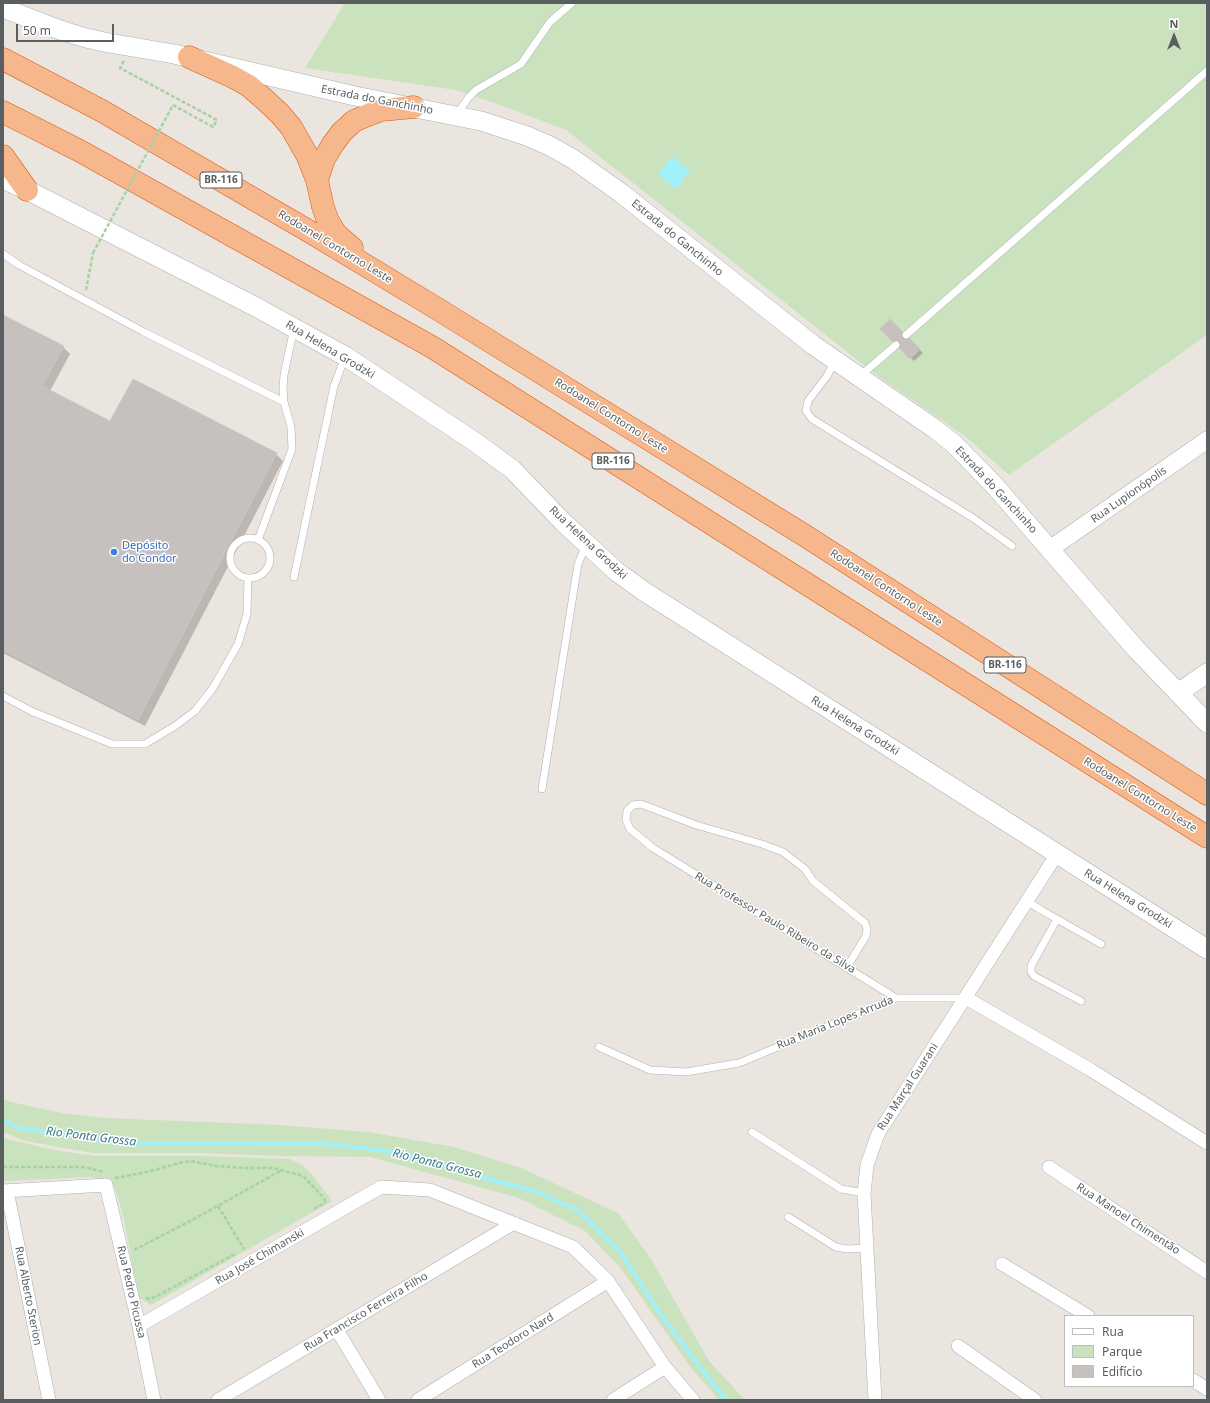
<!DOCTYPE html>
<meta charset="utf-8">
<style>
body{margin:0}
#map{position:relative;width:1210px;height:1403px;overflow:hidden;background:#ebe5e0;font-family:"Noto Sans",sans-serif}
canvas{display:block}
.frame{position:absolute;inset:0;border:4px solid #595f60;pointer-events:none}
.legend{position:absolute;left:1064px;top:1315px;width:130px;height:72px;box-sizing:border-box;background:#fff;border:1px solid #bdbfbf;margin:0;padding:5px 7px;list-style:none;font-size:12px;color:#595f60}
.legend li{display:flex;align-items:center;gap:8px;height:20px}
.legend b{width:20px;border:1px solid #bdbfbf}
.north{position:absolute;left:1154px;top:16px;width:40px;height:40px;-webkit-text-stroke:3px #fff;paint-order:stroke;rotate:0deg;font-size:11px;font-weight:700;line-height:16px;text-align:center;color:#595f60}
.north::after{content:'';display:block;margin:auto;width:14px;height:18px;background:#595f60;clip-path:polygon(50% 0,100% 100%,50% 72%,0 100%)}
.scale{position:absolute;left:16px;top:24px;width:98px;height:18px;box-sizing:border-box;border:2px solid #595f60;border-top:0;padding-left:5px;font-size:12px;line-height:14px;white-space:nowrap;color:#595f60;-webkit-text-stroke:3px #fff;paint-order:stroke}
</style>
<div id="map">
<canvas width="1210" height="1403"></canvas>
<div class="frame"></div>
<ul class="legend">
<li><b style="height:5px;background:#fff"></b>Rua</li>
<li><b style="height:11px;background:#cae2bd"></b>Parque</li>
<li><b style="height:11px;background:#c6c0be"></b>Edifício</li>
</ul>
<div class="north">N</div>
<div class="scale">50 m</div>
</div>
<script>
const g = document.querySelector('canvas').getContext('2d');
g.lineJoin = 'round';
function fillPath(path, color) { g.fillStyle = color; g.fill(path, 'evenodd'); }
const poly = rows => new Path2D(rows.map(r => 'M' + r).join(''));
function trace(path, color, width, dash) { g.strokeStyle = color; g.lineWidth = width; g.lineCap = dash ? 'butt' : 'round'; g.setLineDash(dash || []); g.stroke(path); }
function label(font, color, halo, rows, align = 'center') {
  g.font = font + ' "Noto Sans",sans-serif'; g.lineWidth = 3; g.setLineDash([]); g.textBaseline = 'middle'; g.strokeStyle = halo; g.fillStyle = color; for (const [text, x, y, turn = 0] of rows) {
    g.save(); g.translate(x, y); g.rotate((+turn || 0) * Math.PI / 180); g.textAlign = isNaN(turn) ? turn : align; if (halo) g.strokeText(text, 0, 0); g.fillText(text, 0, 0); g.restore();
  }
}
fillPath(poly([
 [345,3,1207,3,1207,335,1009,475,965,436,879,377,566,130,503,106,456,90,305,68],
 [3,1099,11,1102,62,1113,104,1118,279,1125,368,1132,454,1147,521,1168,618,1213,651,1259,709,1361,745,1400,719,1400,691,1368,620,1267,585,1231,519,1198,370,1157,280,1156,201,1153,93,1153,25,1141,3,1132],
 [3,1138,53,1150,95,1156,196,1156,290,1159,302,1165,312,1174,332,1201,151,1305,138,1297,125,1224,117,1193,111,1181,92,1177,3,1181]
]), '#cae2bd');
fillPath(poly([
 [673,157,689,170,689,173,677,187,674,188,659,175,659,172,671,158]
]), '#a2f0f9');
fillPath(poly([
 [3,316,63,347,70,354,50,391,111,423,276,454,283,461,145,726,3,653],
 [890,320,923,353,914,361,881,329]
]), '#0003');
trace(poly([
 [3,1120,19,1128,122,1143,326,1144,379,1150,419,1157,477,1176,534,1191,577,1210,619,1250,659,1312,703,1371,726,1400]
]), '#a2f0f9', 4);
const building = poly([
 [3,315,64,346,42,386,110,421,133,379,277,453,138,720,3,650,3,315],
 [890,319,920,349,910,359,880,329,890,319]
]);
fillPath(building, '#c6c0be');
trace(building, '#cfc5bf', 1);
const service = poly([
 [456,115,469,97,476,90,521,64,550,22,572,3],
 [3,254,19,265,144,332,284,402,283,388,284,375,294,328],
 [906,335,1207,71],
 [835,361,827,376,808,401,806,411,812,419,973,518,1012,546],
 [860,376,896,345],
 '230 558a20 20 0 1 1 40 0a20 20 0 1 1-40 0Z',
 [258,540,292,449,291,427,284,402],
 [294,577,334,386,345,357],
 [3,696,31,711,112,744,145,744,175,726,195,711,213,688,238,644,247,614,248,578],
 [542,789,578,564,586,545],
 [1027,901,1041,910,1101,944],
 [1057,919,1031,966,1031,972,1034,976,1081,1001],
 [847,967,866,936,867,929,865,923,813,881,805,869,783,852,762,844,696,825,641,804,633,805,627,811,626,820,630,829,653,848,896,998],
 [599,1047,650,1070,686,1072,739,1063,896,998,966,998],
 [752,1132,841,1189,864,1193],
 [788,1217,836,1247,847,1249,867,1248]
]);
const minor = poly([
 [966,998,1091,1070,1207,1143],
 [1049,1167,1207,1272],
 [3,1191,106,1185,139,1326,154,1400],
 [7,1191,49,1400],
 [1002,1264,1088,1316],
 [139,1326,381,1187,430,1190,573,1247,608,1281,665,1367,693,1400],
 [337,1330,379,1400],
 [958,1346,1035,1400],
 [1193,1380,1207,1389],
 [218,1400,514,1223],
 [418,1400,608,1281],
 [613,1400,665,1367],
 [875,1400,864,1193,867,1165,878,1134,1057,854]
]);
const tertiary = poly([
 [1050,549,1207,440]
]);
const secondary = poly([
 [3,8,60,30,86,38,109,43,174,54,355,96,481,121,527,136,550,146,573,159,621,193,813,345,935,429,954,444,994,485,1136,649,1207,723],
 [3,179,27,190,256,307,345,356,472,440,512,469,564,523,617,572,645,592,1207,949],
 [1178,693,1207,673]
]);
const motorway = poly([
 [189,57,233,77,249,86,264,99,280,114,291,127,307,155,317,180,323,207,328,221,336,234,352,248],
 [3,59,102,111,312,233,436,308,804,535,1207,794],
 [3,112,80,151,432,347,1207,837],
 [3,156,27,190],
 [317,180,324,159,333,144,342,132,354,121,368,115,381,110,414,107]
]);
trace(service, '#acb1b2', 8);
trace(minor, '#acb1b2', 14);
trace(tertiary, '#acb1b2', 18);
trace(secondary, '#abb1b3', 20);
trace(motorway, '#dd570e', 23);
trace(poly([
 [124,61,120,68,217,120,213,127,173,105],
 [86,290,93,253],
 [3,1167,84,1167,104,1172],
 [115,1178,147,1172,179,1163,191,1161,216,1166,245,1168,274,1168,303,1176,322,1196,326,1202],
 [218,1206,244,1249],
 [314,1209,326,1202],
 [134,1250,196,1218,282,1170],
 [146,1298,149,1299,155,1297,235,1254]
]), '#a5d3a2', 2.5, [4, 2]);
trace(service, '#fff', 7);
trace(minor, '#fff', 13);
trace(tertiary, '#fff', 17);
trace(secondary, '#fff', 19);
trace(motorway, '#f6b78c', 22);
trace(poly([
 [93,253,173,105]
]), '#a5d3a2', 2.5, [4, 2]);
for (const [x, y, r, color] of [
 [114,552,4,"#3f7fe0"]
]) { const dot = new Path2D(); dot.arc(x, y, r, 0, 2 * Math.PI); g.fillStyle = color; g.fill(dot); trace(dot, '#fff', 1.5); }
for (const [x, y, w] of [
 [221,180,42],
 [613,461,42],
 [1005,665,42]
]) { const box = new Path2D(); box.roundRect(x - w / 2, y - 8, w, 16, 3); g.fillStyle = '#fff'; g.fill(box); trace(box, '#595f60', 1); }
label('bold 10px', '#595f60', null, [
 ["BR-116",221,180],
 ["BR-116",613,461],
 ["BR-116",1005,665]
]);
label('11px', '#595f60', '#fff', [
 ["Estrada do Ganchinho",377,100,11],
 ["Estrada do Ganchinho",677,238,39],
 ["Rodoanel Contorno Leste",335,247,31],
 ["Rua Helena Grodzki",330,350,31],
 ["Rodoanel Contorno Leste",611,416,32],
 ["Estrada do Ganchinho",996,490,47],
 ["Rua Lupionópolis",1129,495,-35],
 ["Rua Helena Grodzki",588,543,43],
 ["Rodoanel Contorno Leste",886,588,33],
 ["Rua Helena Grodzki",855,726,32],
 ["Rodoanel Contorno Leste",1140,795,32],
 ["Rua Helena Grodzki",1128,899,32],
 ["Rua Professor Paulo Ribeiro da Silva",775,923,31],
 ["Rua Maria Lopes Arruda",835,1023,-22],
 ["Rua Marçal Guarani",908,1087,-57],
 ["Rua Manoel Chimentão",1128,1219,33],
 ["Rua José Chimanski",260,1257,-30],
 ["Rua Pedro Picussa",131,1292,77],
 ["Rua Alberto Sterion",28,1296,79],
 ["Rua Francisco Ferreira Filho",366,1312,-31],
 ["Rua Teodoro Nard",513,1341,-32]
]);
label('11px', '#366cbe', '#fff', [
 ["Depósito",122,546],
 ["do Condor",122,559]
], 'left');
label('italic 12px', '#377987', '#fff', [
 ["Rio Ponta Grossa",91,1137,7],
 ["Rio Ponta Grossa",437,1164,14]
]);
</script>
